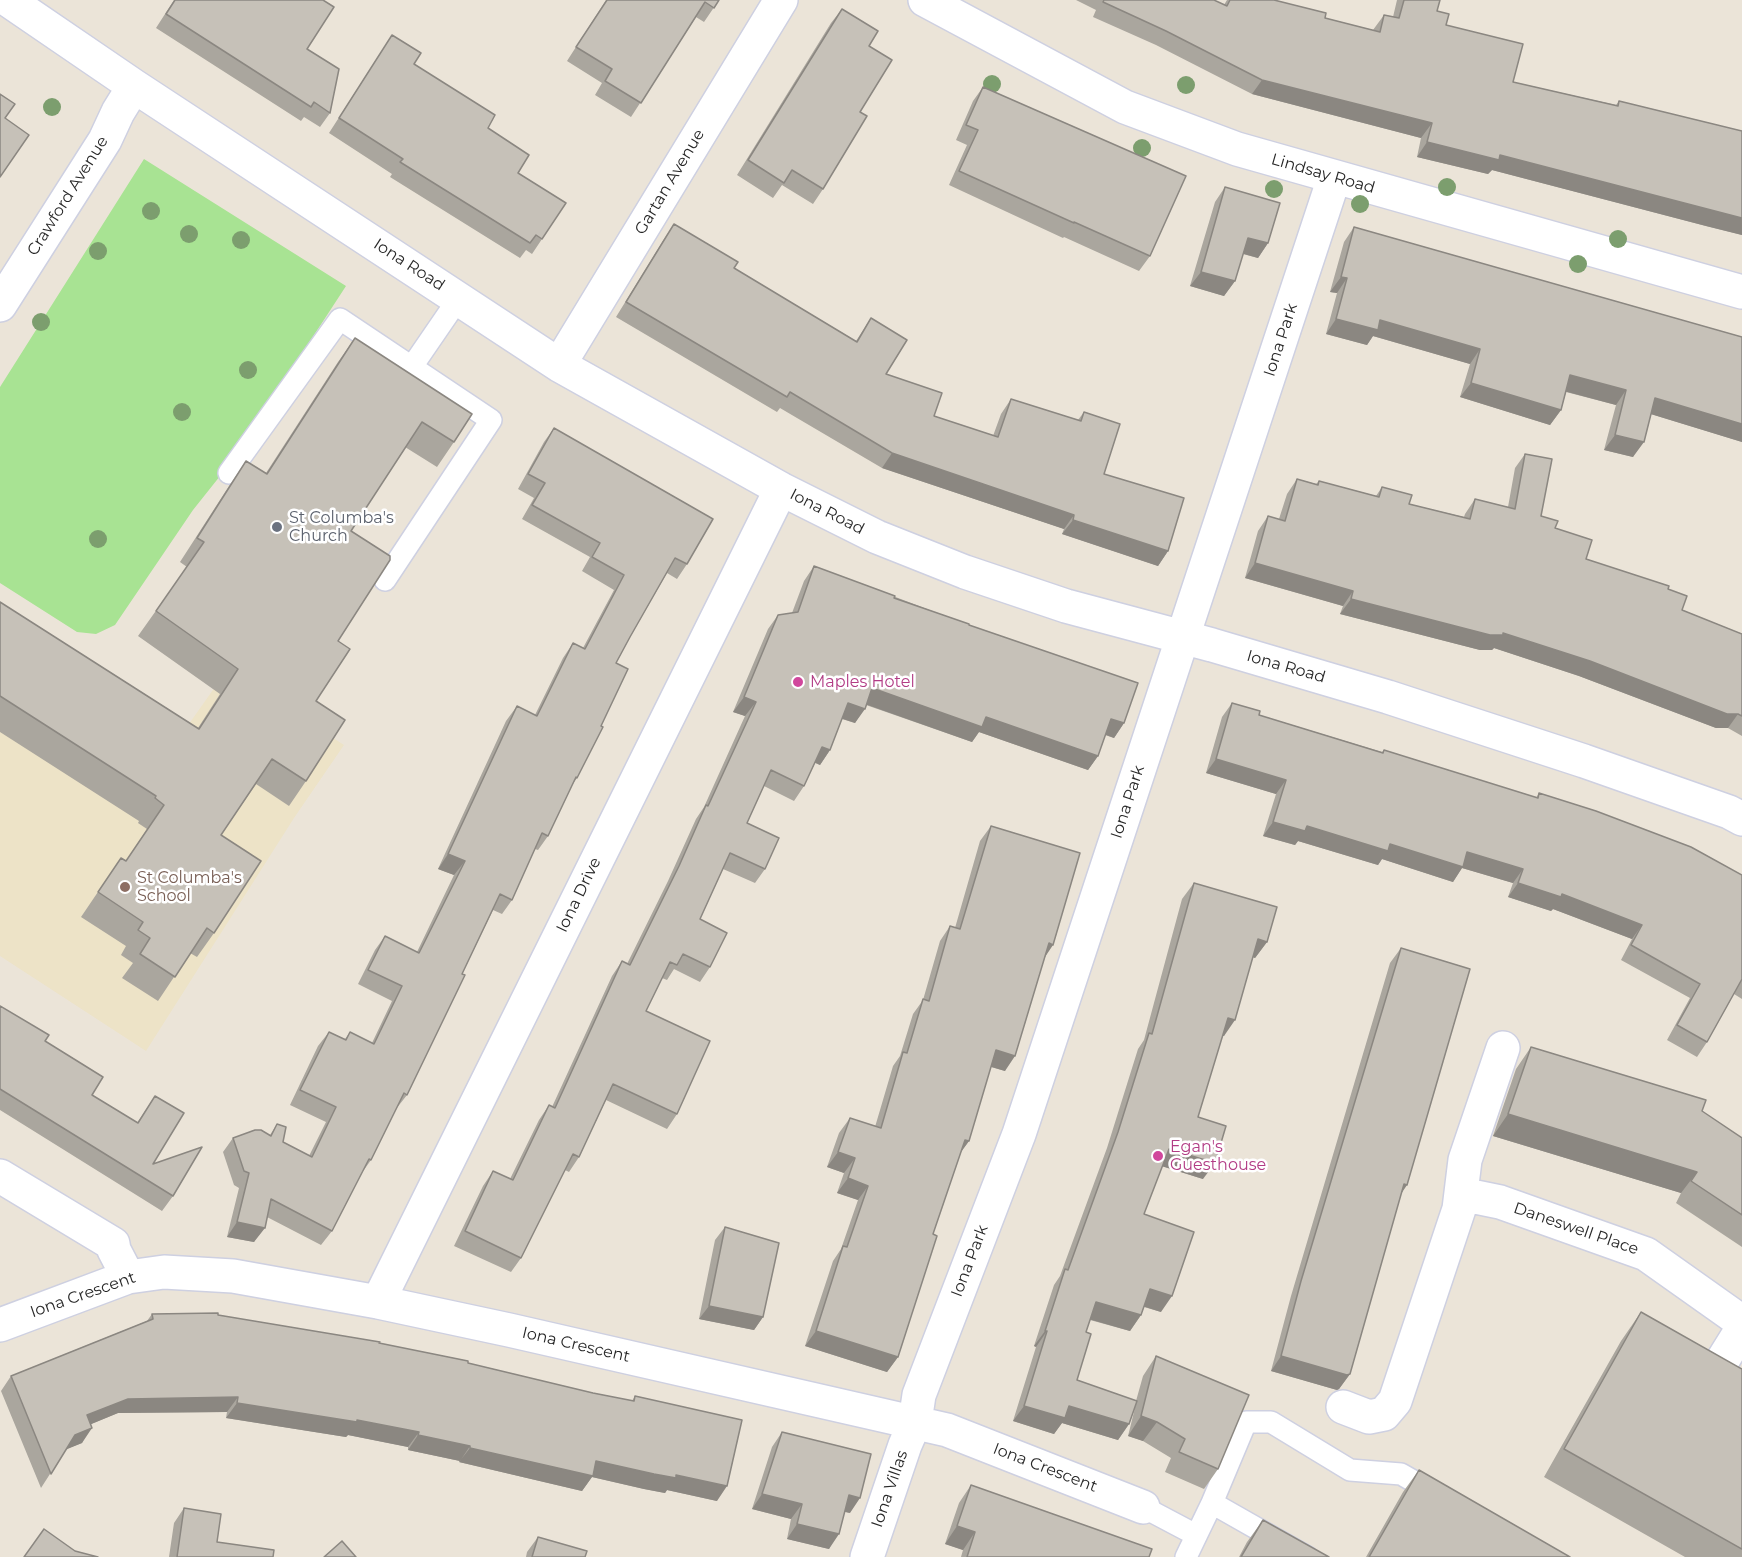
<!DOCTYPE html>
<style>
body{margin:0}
canvas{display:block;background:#ebe4d8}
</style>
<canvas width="1742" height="1557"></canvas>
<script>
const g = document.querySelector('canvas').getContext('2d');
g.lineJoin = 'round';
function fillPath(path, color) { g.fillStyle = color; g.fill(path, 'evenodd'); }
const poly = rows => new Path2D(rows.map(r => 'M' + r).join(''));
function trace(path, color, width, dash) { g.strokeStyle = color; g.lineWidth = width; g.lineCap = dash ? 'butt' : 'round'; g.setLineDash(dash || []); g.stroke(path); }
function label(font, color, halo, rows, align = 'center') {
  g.font = font + ' Montserrat,sans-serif'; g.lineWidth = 5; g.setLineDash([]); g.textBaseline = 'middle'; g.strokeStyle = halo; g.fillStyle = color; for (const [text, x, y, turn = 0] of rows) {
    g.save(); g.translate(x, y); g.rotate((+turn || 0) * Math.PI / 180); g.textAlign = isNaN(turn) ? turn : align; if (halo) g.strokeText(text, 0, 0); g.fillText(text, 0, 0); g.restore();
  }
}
fillPath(poly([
 [0,620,179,738,227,670,344,745,294,818,146,1051,0,956]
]), '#ede3c7');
fillPath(poly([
 [144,159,346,286,232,461,193,510,115,625,96,634,77,632,0,583,0,387]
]), '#a8e393');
const service = poly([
 [411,368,459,298],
 [229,473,340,319,491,420,385,580],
 [1143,1507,1196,1535],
 [1186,1557,1212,1503],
 [1307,1557,1212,1503,1246,1422,1271,1422,1350,1470,1401,1474,1436,1494]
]);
const minor = poly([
 [8,0,134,86,559,365,781,489,877,537,965,572,1066,606,1212,645,1388,697,1584,761,1729,812,1742,819],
 [925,0,1125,107,1237,149,1742,292],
 [0,305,105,140,118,112,134,86],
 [559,365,781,0],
 [0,1176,113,1244,114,1250,128,1277],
 [1461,1194,1500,1202,1646,1254,1742,1322],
 [378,1302,781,489],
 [0,1325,128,1277,164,1272,233,1276,378,1302,509,1330,947,1430,1143,1507],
 [1724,1358,1742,1329],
 [1343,1407,1369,1417,1384,1414,1395,1401,1459,1209,1465,1160,1503,1048],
 [867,1557,905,1445,915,1422,919,1395,1019,1134,1334,178]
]);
trace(service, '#ced0e1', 24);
trace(minor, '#ced0e1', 36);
trace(service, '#fff', 21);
trace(minor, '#fff', 33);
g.fillStyle = '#7c9e6e';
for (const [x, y] of [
 [992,84],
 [1186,85],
 [52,107],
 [1142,148],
 [1447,187],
 [1274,189],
 [1360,204],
 [151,211],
 [189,234],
 [1618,239],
 [241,240],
 [98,251],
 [1578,264],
 [41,322],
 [248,370],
 [182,412],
 [98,539]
]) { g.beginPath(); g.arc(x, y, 9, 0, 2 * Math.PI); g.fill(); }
fillPath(poly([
 [174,0,323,0,307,49,330,113,320,127,304,117,301,121,156,28],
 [606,0,719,0,704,22,696,17,631,117,595,95,602,83,567,61],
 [1076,0,1214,0,1224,5,1227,0,1274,0,1325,18,1373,30,1384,15,1393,17,1397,0,1440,0,1437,11,1446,25,1513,82,1616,105,1619,101,1742,131,1742,235,1706,226,1492,170,1488,174,1417,157,1421,138,1252,94,1156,45,1093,17,1096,10],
 [842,9,869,46,860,112,823,189,813,204,782,185,773,198,737,175,831,23],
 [392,35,414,64,488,128,518,173,542,239,532,254,526,250,520,258,390,177,392,174,329,133],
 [983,87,1150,256,1139,271,1064,237,1063,238,949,185,967,145,956,140,973,101],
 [1225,187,1268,243,1258,258,1243,254,1235,281,1224,296,1190,286,1215,202],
 [674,224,734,268,856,341,871,318,886,374,934,416,993,436,1001,414,1011,399,1078,420,1084,412,1104,474,1168,551,1158,566,1062,534,1064,529,882,468,780,408,777,412,616,317,664,239],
 [1354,227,1742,337,1742,442,1651,414,1633,457,1604,450,1616,405,1566,392,1561,410,1550,425,1460,397,1470,364,1373,336,1367,345,1326,334,1337,293,1330,292,1344,242],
 [355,338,454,442,437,467,405,447,351,531,338,641,316,701,306,781,289,806,256,784,221,835,214,933,197,957,190,953,158,1001,122,978,133,963,121,955,126,946,81,917,121,858,126,861,147,829,138,823,139,821,0,732,0,602,198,728,220,694,138,636,187,567,180,562,229,486,246,461,266,473,338,362],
 [554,428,687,564,677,579,667,573,630,637,616,663,577,778,572,785,548,836,538,850,535,849,512,900,502,914,493,910,462,974,407,1095,396,1109,371,1160,361,1174,332,1231,321,1245,267,1217,254,1242,227,1237,239,1188,234,1185,223,1152,233,1138,270,1135,277,1124,283,1142,309,1156,326,1122,290,1105,318,1046,329,1032,345,1039,350,1032,372,1043,392,1001,358,984,375,950,385,936,417,952,454,875,438,869,506,721,517,706,535,715,563,658,573,643,583,648,614,590,582,571,590,557,522,519,534,498,518,489,544,442],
 [1525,454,1541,516,1555,528,1586,559,1668,589,1682,610,1742,634,1742,736,1728,728,1716,728,1579,676,1494,648,1492,650,1480,650,1340,614,1343,606,1245,578,1258,531,1268,516,1279,519,1287,494,1297,479,1316,484,1319,481,1376,496,1382,487,1409,504,1464,517,1465,514,1475,499,1508,507,1515,468],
 [814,566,969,625,1124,723,1114,738,1105,735,1098,756,1088,770,979,732,972,742,866,705,855,723,842,719,830,750,820,765,815,763,804,786,794,801,764,786,747,823,765,869,755,883,723,869,700,919,710,967,700,982,674,969,667,980,662,978,646,1011,677,1114,667,1129,606,1100,579,1157,569,1172,565,1170,521,1258,511,1272,454,1246,483,1186,493,1171,510,1179,539,1120,549,1105,552,1107,612,976,622,961,627,964,668,881,696,819,704,807,745,716,733,712,768,629,778,615,792,613,804,581],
 [1232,703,1259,715,1382,752,1384,750,1536,798,1539,793,1742,875,1742,999,1734,994,1707,1042,1697,1057,1667,1040,1690,998,1621,960,1632,939,1553,909,1551,911,1508,897,1513,883,1462,868,1453,882,1382,859,1378,865,1298,841,1295,845,1263,836,1276,794,1206,773,1222,717],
 [991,826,1045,957,1005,1071,991,1067,969,1141,961,1152,933,1234,898,1357,887,1372,805,1346,833,1261,841,1249,858,1200,837,1193,844,1173,827,1167,839,1133,850,1118,875,1127,893,1066,900,1056,913,1014,923,1000,940,941,950,926,955,928,980,841],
 [1194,883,1267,942,1255,958,1253,957,1224,1036,1222,1036,1198,1117,1203,1179,1162,1166,1144,1214,1161,1312,1144,1307,1141,1315,1130,1331,1090,1320,1086,1332,1077,1380,1136,1401,1143,1376,1156,1356,1218,1469,1204,1489,1165,1472,1171,1458,1143,1441,1128,1436,1135,1408,1129,1424,1118,1440,1062,1423,1054,1434,1013,1421,1036,1347,1034,1346,1054,1285,1060,1276,1107,1148,1138,1049,1144,1040,1182,899],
 [1401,948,1350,1374,1339,1389,1337,1390,1271,1371,1291,1296,1390,963],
 [0,1006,45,1041,92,1095,137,1123,155,1096,153,1164,173,1196,162,1211,0,1110],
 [1531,1047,1702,1111,1742,1138,1742,1247,1676,1203,1681,1193,1493,1136,1516,1069],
 [725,1227,763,1317,754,1330,699,1319,715,1240],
 [1641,1312,1742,1369,1742,1557,1685,1557,1544,1477,1621,1341],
 [152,1314,218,1315,379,1343,593,1393,632,1401,635,1396,717,1501,667,1490,665,1493,644,1489,592,1477,582,1491,459,1462,460,1461,408,1450,408,1447,348,1435,346,1437,226,1418,227,1412,118,1413,91,1424,82,1443,66,1449,41,1488,1,1391,11,1376,147,1321],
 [782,1432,850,1513,845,1512,829,1549,787,1539,791,1519,752,1509,772,1447],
 [1419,1470,1570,1557,1366,1557,1403,1492],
 [971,1485,1149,1557,961,1557,963,1550,945,1544,959,1503],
 [184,1508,217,1542,273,1557,169,1557,174,1523],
 [1263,1520,1329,1557,1239,1557,1247,1542],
 [538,1537,585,1557,526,1557,527,1552]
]), '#aaa69e');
fillPath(poly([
 [1262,80,1432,123,1421,138,1252,94],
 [1427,142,1500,155,1742,218,1742,235,1706,226,1492,170,1488,174,1417,157],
 [1248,238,1268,243,1258,258,1237,252],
 [1201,272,1235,281,1224,296,1190,286],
 [1341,277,1347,278,1337,293,1330,292],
 [1336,319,1380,320,1480,349,1470,364,1373,336,1367,345,1326,334],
 [1570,375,1626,390,1616,405,1560,390],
 [1471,383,1561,410,1550,425,1460,397],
 [1655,398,1742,424,1742,442,1644,412],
 [1615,435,1644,442,1633,457,1604,450],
 [892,453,1074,515,1064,529,882,468],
 [1073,520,1168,551,1158,566,1062,534],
 [1255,563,1353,591,1343,606,1245,578],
 [1351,599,1503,633,1590,661,1738,714,1728,728,1716,728,1579,676,1494,648,1492,650,1480,650,1340,614],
 [872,688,986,717,1098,756,1088,770,979,732,972,742,862,703],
 [744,697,756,702,745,716,733,712],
 [848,703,865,709,855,723,837,717],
 [1111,719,1124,723,1114,738,1101,733],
 [822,747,830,750,820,765,812,761],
 [1216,759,1286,780,1276,794,1206,773],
 [1273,822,1307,826,1390,844,1467,852,1523,869,1513,883,1462,868,1453,882,1382,859,1378,865,1298,841,1295,845,1263,836],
 [448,854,465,861,454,875,438,869],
 [1518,883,1562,894,1642,925,1632,939,1553,909,1551,911,1508,897],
 [1258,939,1267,942,1255,958,1247,955],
 [1049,943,1053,945,1043,960],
 [1228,1018,1235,1020,1224,1036,1217,1034],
 [996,1050,1015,1056,1005,1071,985,1065],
 [1508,1114,1697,1172,1681,1193,1493,1136],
 [965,1140,969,1141,958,1156],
 [1169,1149,1215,1163,1203,1179,1158,1165],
 [838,1152,855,1158,844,1173,827,1167],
 [848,1178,868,1186,858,1200,837,1193],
 [1404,1184,1407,1185,1397,1200],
 [237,1222,265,1228,254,1242,227,1237],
 [1150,1289,1172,1296,1161,1312,1139,1305],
 [1096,1302,1141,1315,1130,1331,1085,1318],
 [709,1306,763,1317,754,1330,699,1319],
 [816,1331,898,1357,887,1372,805,1346],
 [1045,1331,1047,1331,1036,1347,1034,1346],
 [1281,1356,1350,1374,1339,1389,1337,1390,1271,1371],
 [238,1397,227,1412,118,1413,77,1430,87,1415,128,1399],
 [237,1403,357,1420,419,1432,408,1447,348,1435,346,1437,226,1418],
 [1024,1406,1069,1406,1129,1424,1118,1440,1062,1423,1054,1434,1013,1421],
 [1141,1416,1157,1422,1143,1441,1128,1436],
 [92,1428,82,1443,65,1450,75,1435],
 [418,1435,470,1446,460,1461,408,1450],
 [470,1448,596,1461,676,1475,727,1486,717,1501,667,1490,665,1493,644,1489,592,1477,582,1491,459,1462],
 [762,1494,802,1504,791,1519,752,1509],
 [849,1495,860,1498,850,1513,838,1510],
 [797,1524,839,1534,829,1549,787,1539],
 [957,1526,975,1532,963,1550,945,1544]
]), '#8b8781');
const building = poly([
 [175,0,323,0,334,7,307,49,339,69,330,113,314,102,311,107,166,14,175,0],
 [607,0,719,0,714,8,705,2,641,103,605,81,612,69,576,47,607,0],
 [1104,0,1214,0,1227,6,1230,0,1274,0,1326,13,1325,18,1380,32,1384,15,1399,18,1404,0,1440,0,1437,11,1449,14,1446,25,1523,44,1513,82,1618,106,1619,101,1742,131,1742,218,1500,155,1499,160,1427,142,1432,123,1262,80,1166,31,1103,2,1104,0],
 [842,9,878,31,869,46,892,60,860,112,867,116,823,189,792,170,784,183,748,160,842,9],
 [392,35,421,53,414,64,495,115,488,128,529,155,518,173,566,203,542,239,536,235,530,243,400,162,403,159,339,118,392,35],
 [983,87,1186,176,1150,256,1074,222,1074,223,959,171,978,130,966,125,983,87],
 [0,94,15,104,5,118,29,135,0,177,0,94],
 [1225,187,1280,203,1268,243,1248,238,1235,281,1201,272,1225,187],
 [674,224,738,262,734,268,857,342,871,318,907,340,886,374,942,393,934,416,998,437,1011,399,1081,421,1084,412,1120,424,1104,474,1184,498,1168,551,1073,520,1074,515,892,453,790,392,787,397,626,302,674,224],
 [1354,227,1742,337,1742,424,1655,398,1644,442,1615,435,1626,390,1570,375,1561,410,1471,383,1480,349,1380,320,1378,330,1336,319,1347,278,1341,277,1354,227],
 [355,338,472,414,454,442,422,422,351,531,390,556,390,560,338,641,350,649,316,701,345,720,306,781,272,759,221,835,261,861,214,933,207,928,175,977,140,954,150,938,138,930,143,922,98,892,121,858,126,861,164,805,155,798,156,796,0,696,0,602,199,729,238,669,156,611,204,542,197,538,246,461,267,474,355,338],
 [554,428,713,519,687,564,675,558,630,637,616,663,628,669,601,726,603,727,577,778,576,777,548,836,542,833,512,900,500,894,462,974,465,975,407,1095,404,1093,371,1160,369,1159,332,1231,271,1199,265,1228,237,1222,249,1173,244,1171,233,1138,255,1130,261,1130,271,1136,277,1124,286,1127,283,1142,312,1157,336,1107,300,1090,329,1032,346,1040,350,1032,374,1044,402,986,368,970,385,936,419,953,465,861,448,854,517,706,537,716,573,643,585,649,624,575,592,557,600,543,532,505,545,483,528,474,554,428],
 [1525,454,1552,459,1541,516,1558,521,1555,528,1592,540,1586,559,1669,586,1668,589,1687,596,1682,610,1742,634,1742,716,1738,714,1727,714,1590,661,1503,633,1503,635,1490,635,1351,599,1353,591,1255,563,1268,516,1285,521,1297,479,1318,485,1319,481,1379,497,1382,487,1412,495,1409,504,1470,519,1475,499,1515,509,1525,454],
 [814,566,895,596,894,598,969,624,969,625,1138,683,1124,723,1111,719,1098,756,986,717,982,727,872,688,865,709,848,703,830,750,822,747,804,786,771,770,747,823,779,838,765,869,730,853,700,919,727,933,710,967,683,954,677,965,670,962,646,1011,710,1041,677,1114,613,1084,579,1157,573,1154,521,1258,465,1231,493,1171,513,1180,549,1105,555,1108,622,961,630,965,679,866,706,805,708,806,756,702,744,697,778,615,798,612,814,566],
 [1232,703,1260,711,1259,715,1383,753,1384,750,1538,798,1539,793,1596,811,1691,847,1742,875,1742,979,1707,1042,1677,1025,1700,984,1631,945,1642,925,1562,894,1561,897,1518,883,1523,869,1467,852,1463,867,1390,844,1388,851,1307,826,1305,831,1273,822,1286,780,1216,759,1232,703],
 [991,826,1080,853,1053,945,1049,943,1015,1056,996,1050,969,1141,965,1140,933,1234,937,1236,898,1357,816,1331,843,1246,847,1247,868,1186,848,1178,855,1158,838,1152,850,1118,881,1128,903,1052,907,1053,923,999,929,1001,950,926,960,929,991,826],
 [1194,883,1277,907,1267,942,1258,939,1235,1020,1228,1018,1198,1117,1226,1126,1215,1163,1169,1149,1144,1214,1194,1232,1172,1296,1150,1289,1141,1315,1096,1302,1086,1332,1091,1334,1077,1380,1137,1401,1129,1424,1069,1406,1065,1418,1024,1406,1047,1331,1045,1331,1065,1269,1068,1270,1118,1132,1149,1033,1152,1034,1194,883],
 [1401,948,1470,969,1407,1185,1404,1184,1350,1374,1347,1375,1281,1356,1301,1281,1401,948],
 [0,1006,49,1035,45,1041,103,1077,92,1095,138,1123,155,1096,184,1113,153,1164,202,1147,173,1196,0,1089,0,1006],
 [1531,1047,1706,1100,1702,1111,1742,1138,1742,1215,1691,1181,1697,1172,1508,1114,1531,1047],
 [725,1227,779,1243,763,1317,709,1306,725,1227],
 [1641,1312,1742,1369,1742,1549,1564,1449,1641,1312],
 [218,1313,218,1315,380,1342,379,1343,468,1361,468,1363,593,1393,634,1401,635,1396,742,1420,727,1486,676,1475,676,1478,654,1474,596,1461,593,1476,470,1448,470,1446,418,1435,419,1432,357,1420,357,1422,237,1403,238,1397,128,1399,87,1415,92,1428,75,1435,51,1474,11,1376,153,1319,152,1314,218,1313],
 [1156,1356,1249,1395,1218,1469,1179,1452,1185,1439,1157,1422,1141,1416,1156,1356],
 [782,1432,871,1454,860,1498,849,1495,839,1534,797,1524,802,1504,762,1494,782,1432],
 [1419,1470,1570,1557,1369,1557,1419,1470],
 [971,1485,1152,1549,1149,1557,967,1557,975,1532,957,1526,971,1485],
 [184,1508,221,1514,217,1542,274,1550,273,1557,177,1557,184,1508],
 [1263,1520,1329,1557,1241,1557,1263,1520],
 [44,1529,75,1551,98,1557,24,1557,44,1529],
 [538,1537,587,1551,585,1557,532,1557,538,1537],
 [342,1541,356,1557,324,1557,342,1541]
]);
fillPath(building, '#c6c1b8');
trace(building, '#8b8781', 1.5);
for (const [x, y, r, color] of [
 [277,527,6,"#6b7280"],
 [798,682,6,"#d1479c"],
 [125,887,6,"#8d6e63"],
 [1158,1156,6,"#d1479c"]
]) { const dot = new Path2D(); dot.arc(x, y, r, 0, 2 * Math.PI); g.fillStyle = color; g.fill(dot); trace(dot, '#fff', 2); }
label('16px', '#272727', '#fff', [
 ["Lindsay Road",1323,174,16],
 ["Gartan Avenue",670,182,-59],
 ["Crawford Avenue",68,196,-58],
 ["Iona Road",409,265,33],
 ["Iona Park",1281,340,-72],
 ["Iona Road",827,512,27],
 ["Iona Road",1286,667,16],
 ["Iona Park",1128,802,-72],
 ["Iona Drive",579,895,-64],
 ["Daneswell Place",1576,1229,19],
 ["Iona Park",970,1261,-69],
 ["Iona Crescent",83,1295,-19],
 ["Iona Crescent",576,1345,13],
 ["Iona Crescent",1045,1468,21],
 ["Iona Villas",890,1489,-71]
]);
label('16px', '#5b616d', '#fff', [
 ["St Columba's",289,518],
 ["Church",289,536]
], 'left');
label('16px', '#b23c85', '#fff', [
 ["Maples Hotel",810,682],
 ["Egan's",1170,1147],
 ["Guesthouse",1170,1165]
], 'left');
label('16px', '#785e54', '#fff', [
 ["St Columba's",137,878],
 ["School",137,896]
], 'left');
</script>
